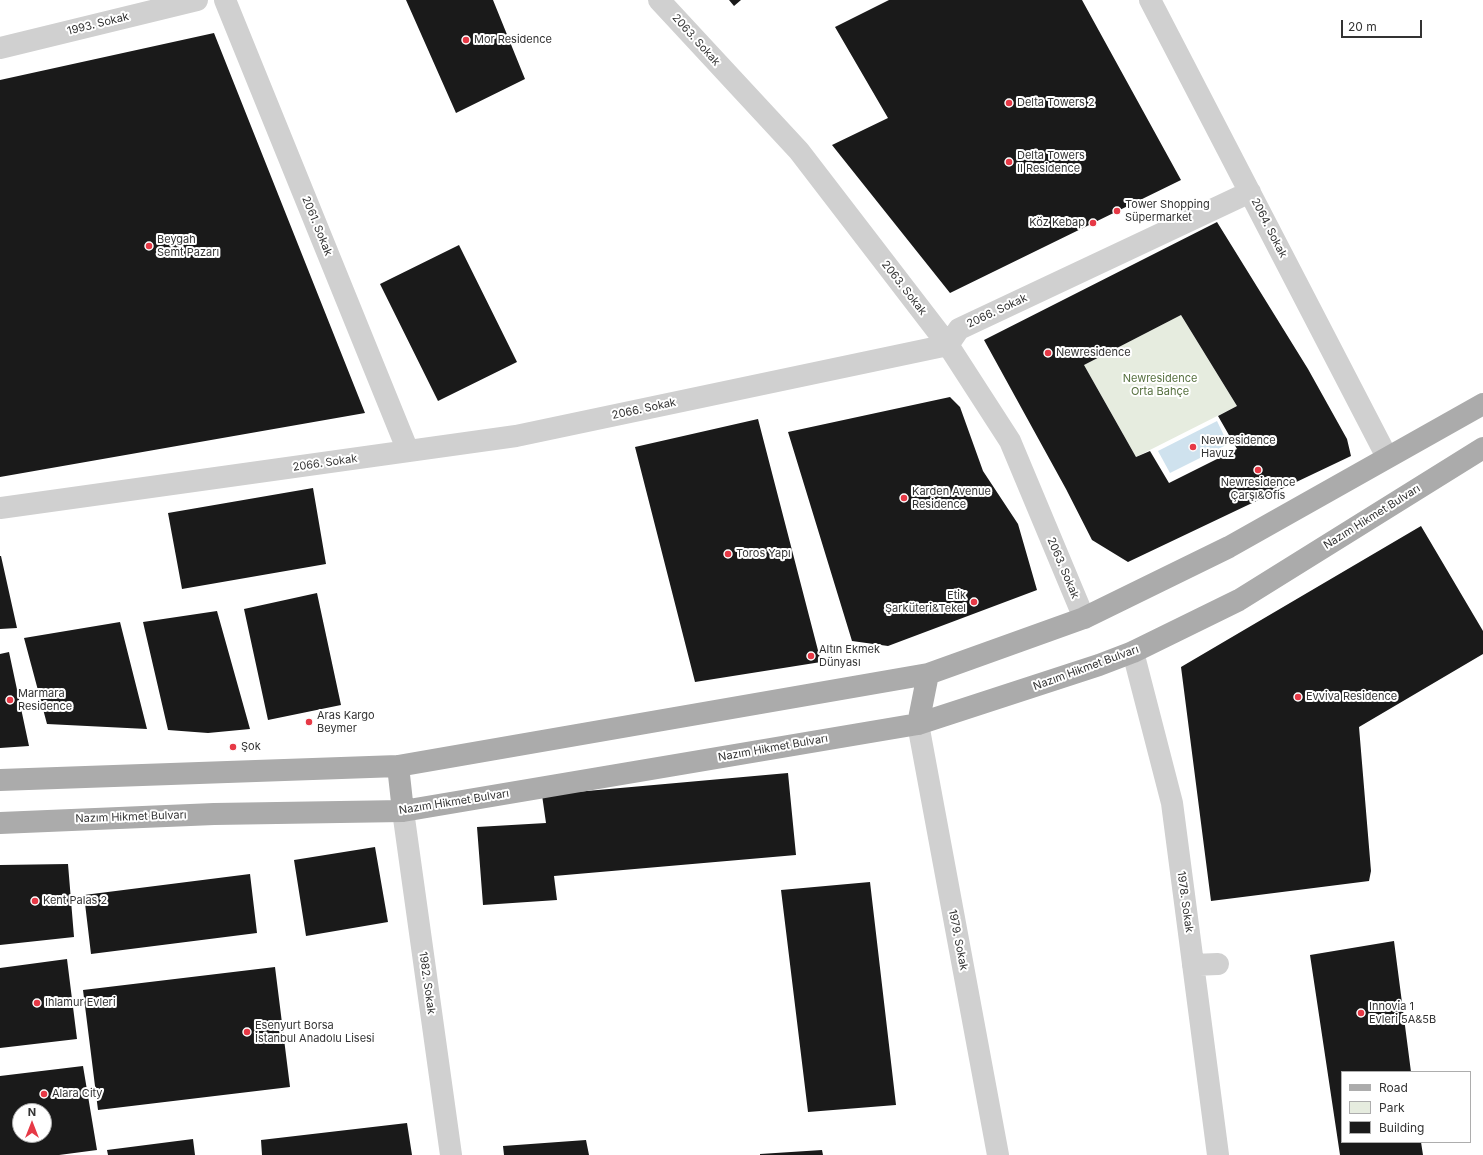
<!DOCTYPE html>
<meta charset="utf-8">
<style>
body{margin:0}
#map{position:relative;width:1483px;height:1155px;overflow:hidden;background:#fff;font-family:Inter,sans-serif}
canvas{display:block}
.legend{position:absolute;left:1341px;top:1071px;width:130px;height:72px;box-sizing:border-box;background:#fff;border:1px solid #adadad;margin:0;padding:5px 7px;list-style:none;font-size:12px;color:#333}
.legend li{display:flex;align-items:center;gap:8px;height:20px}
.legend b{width:20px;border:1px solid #adadad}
.north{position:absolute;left:12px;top:1103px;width:40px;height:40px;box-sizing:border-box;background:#fff;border:1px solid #adadad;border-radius:50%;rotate:0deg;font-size:11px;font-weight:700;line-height:16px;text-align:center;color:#333}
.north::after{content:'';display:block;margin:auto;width:14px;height:18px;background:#e63946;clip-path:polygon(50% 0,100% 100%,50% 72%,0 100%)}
.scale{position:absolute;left:1341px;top:20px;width:81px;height:18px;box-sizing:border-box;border:2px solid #333;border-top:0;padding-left:5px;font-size:12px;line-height:14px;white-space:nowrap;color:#333;-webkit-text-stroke:3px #fff;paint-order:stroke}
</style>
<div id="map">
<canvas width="1483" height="1155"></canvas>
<ul class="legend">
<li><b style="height:5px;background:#ababab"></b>Road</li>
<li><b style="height:11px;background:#e6ecdf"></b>Park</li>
<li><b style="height:11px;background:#1a1a1a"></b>Building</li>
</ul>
<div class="north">N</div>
<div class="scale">20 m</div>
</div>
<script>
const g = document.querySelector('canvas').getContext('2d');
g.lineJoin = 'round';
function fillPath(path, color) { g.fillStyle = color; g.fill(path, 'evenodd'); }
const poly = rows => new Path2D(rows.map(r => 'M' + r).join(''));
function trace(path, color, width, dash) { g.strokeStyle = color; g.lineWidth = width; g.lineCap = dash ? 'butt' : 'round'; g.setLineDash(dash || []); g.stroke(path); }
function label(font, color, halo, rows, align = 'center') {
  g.font = font + ' Inter,sans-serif'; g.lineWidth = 4; g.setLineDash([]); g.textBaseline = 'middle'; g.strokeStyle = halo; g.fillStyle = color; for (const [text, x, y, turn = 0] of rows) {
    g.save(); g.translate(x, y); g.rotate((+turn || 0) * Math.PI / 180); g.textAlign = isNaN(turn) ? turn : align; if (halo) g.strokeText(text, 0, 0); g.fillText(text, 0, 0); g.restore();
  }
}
fillPath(poly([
 [1181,315,1237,406,1136,457,1084,365]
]), '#e6ecdf');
fillPath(poly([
 [1217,421,1228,444,1170,473,1158,451]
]), '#cfe2ee');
fillPath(poly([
 [406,0,493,0,525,79,456,113],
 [729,0,741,0,734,6],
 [889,0,1082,0,1181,180,950,293,832,145,888,118,835,27],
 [214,33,365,413,0,477,0,80],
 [1217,222,1308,369,1347,439,1351,456,1128,562,1092,540,1066,489,984,340],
 [1181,315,1237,406,1218,416,1237,449,1169,483,1150,451,1136,457,1084,365],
 [459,245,517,362,438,401,380,284],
 [950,397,960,407,983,471,1018,524,1037,590,888,646,852,641,788,432],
 [758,419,821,662,695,682,635,447],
 [313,488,326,564,182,589,168,513],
 [1421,526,1483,631,1483,654,1359,727,1371,871,1369,881,1211,901,1181,667],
 [0,556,1,556,17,628,0,629],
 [317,593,341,705,268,720,244,609],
 [217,611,250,729,208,733,168,730,143,622],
 [120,622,147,729,47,724,24,638],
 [9,652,29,746,0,748,0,654],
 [788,773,796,855,554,876,557,900,483,905,477,827,546,823,542,795],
 [375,847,388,922,306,936,294,860],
 [68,864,74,937,0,945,0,865],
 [250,874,257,933,91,954,84,895],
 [870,882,896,1105,808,1112,781,890],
 [1394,941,1411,1072,1342,1072,1342,1142,1421,1142,1423,1155,1340,1155,1310,955],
 [67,959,77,1039,0,1048,0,968],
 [275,967,290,1087,98,1110,83,990],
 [83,1066,97,1150,59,1155,0,1155,0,1076],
 [20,1111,44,1111,44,1135,20,1135],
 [407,1123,412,1155,262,1155,261,1140],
 [193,1139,195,1155,108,1155,107,1150],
 [586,1140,589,1155,504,1155,503,1146],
 [822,1150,823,1155,760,1155,760,1154]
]), '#1a1a1a');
trace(poly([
 [225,0,408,451],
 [659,0,799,151,948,345,1010,441,1084,618],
 [1150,0,1387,457],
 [0,48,197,0],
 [0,508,516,436,948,345,959,329,1250,192],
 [1133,652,1172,803,1218,1155],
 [918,724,998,1155],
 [403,811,451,1155],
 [1193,965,1218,964]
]), '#d0d0d0', 22);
trace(poly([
 [918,724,928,674],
 [398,766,403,811],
 [0,780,398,766,928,674,1084,618,1229,547,1483,404],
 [0,823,214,814,403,811,918,724,1099,665,1133,652,1239,600,1483,448]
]), '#ababab', 22);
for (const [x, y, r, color] of [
 [466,40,4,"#e63946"],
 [1009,103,4,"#e63946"],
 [1009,162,4,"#e63946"],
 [1117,211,4,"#e63946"],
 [1093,223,4,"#e63946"],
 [149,246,4,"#e63946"],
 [1048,353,4,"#e63946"],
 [1193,447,4,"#e63946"],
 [1258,470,4,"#e63946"],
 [904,498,4,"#e63946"],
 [728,554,4,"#e63946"],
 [974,602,4,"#e63946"],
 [811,656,4,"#e63946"],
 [1298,697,4,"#e63946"],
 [10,700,4,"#e63946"],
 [309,722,4,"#e63946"],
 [233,747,4,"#e63946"],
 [35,901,4,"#e63946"],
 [37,1003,4,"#e63946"],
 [1361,1013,4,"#e63946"],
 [247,1032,4,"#e63946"],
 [44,1094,4,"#e63946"]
]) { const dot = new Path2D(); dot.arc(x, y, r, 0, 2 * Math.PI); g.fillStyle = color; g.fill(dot); trace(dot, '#fff', 1.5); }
label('11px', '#333', '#fff', [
 ["1993. Sokak",98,24,-14],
 ["2063. Sokak",696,40,48],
 ["2061. Sokak",317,226,68],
 ["2064. Sokak",1269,228,63],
 ["2063. Sokak",904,288,52],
 ["2066. Sokak",997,311,-25],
 ["2066. Sokak",644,409,-12],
 ["2066. Sokak",325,463,-8],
 ["Nazım Hikmet Bulvarı",1372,517,-32],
 ["2063. Sokak",1063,568,67],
 ["Nazım Hikmet Bulvarı",1086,668,-20],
 ["Nazım Hikmet Bulvarı",773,748,-10],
 ["Nazım Hikmet Bulvarı",454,802,-9],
 ["Nazım Hikmet Bulvarı",131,817,-2],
 ["1978. Sokak",1185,902,82],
 ["1979. Sokak",958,940,79],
 ["1982. Sokak",427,983,82]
]);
label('11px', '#333', '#fff', [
 ["Mor Residence",474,40],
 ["Delta Towers 2",1017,103],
 ["Delta Towers",1017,156],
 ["II Residence",1017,169],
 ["Tower Shopping",1125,205],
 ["Süpermarket",1125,218],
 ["Köz Kebap",1085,223,"right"],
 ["Beygah",157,240],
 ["Semt Pazarı",157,253],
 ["Newresidence",1056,353],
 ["Newresidence",1201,441],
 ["Havuz",1201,454],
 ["Newresidence",1258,483,"center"],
 ["Çarşı&Ofis",1258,496,"center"],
 ["Karden Avenue",912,492],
 ["Residence",912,505],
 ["Toros Yapı",736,554],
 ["Etik",966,596,"right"],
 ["Şarküteri&Tekel",966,609,"right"],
 ["Altın Ekmek",819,650],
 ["Dünyası",819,663],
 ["Marmara",18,694],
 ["Residence",18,707],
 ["Evviva Residence",1306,697],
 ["Aras Kargo",317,716],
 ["Beymer",317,729],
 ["Şok",241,747],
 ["Kent Palas 2",43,901],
 ["Ihlamur Evleri",45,1003],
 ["Innovia 1",1369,1007],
 ["Evleri 5A&5B",1369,1020],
 ["Esenyurt Borsa",255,1026],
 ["İstanbul Anadolu Lisesi",255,1039],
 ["Alara City",52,1094]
], 'left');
label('11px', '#56703f', '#fff', [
 ["Newresidence",1160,379],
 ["Orta Bahçe",1160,392]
]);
</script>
